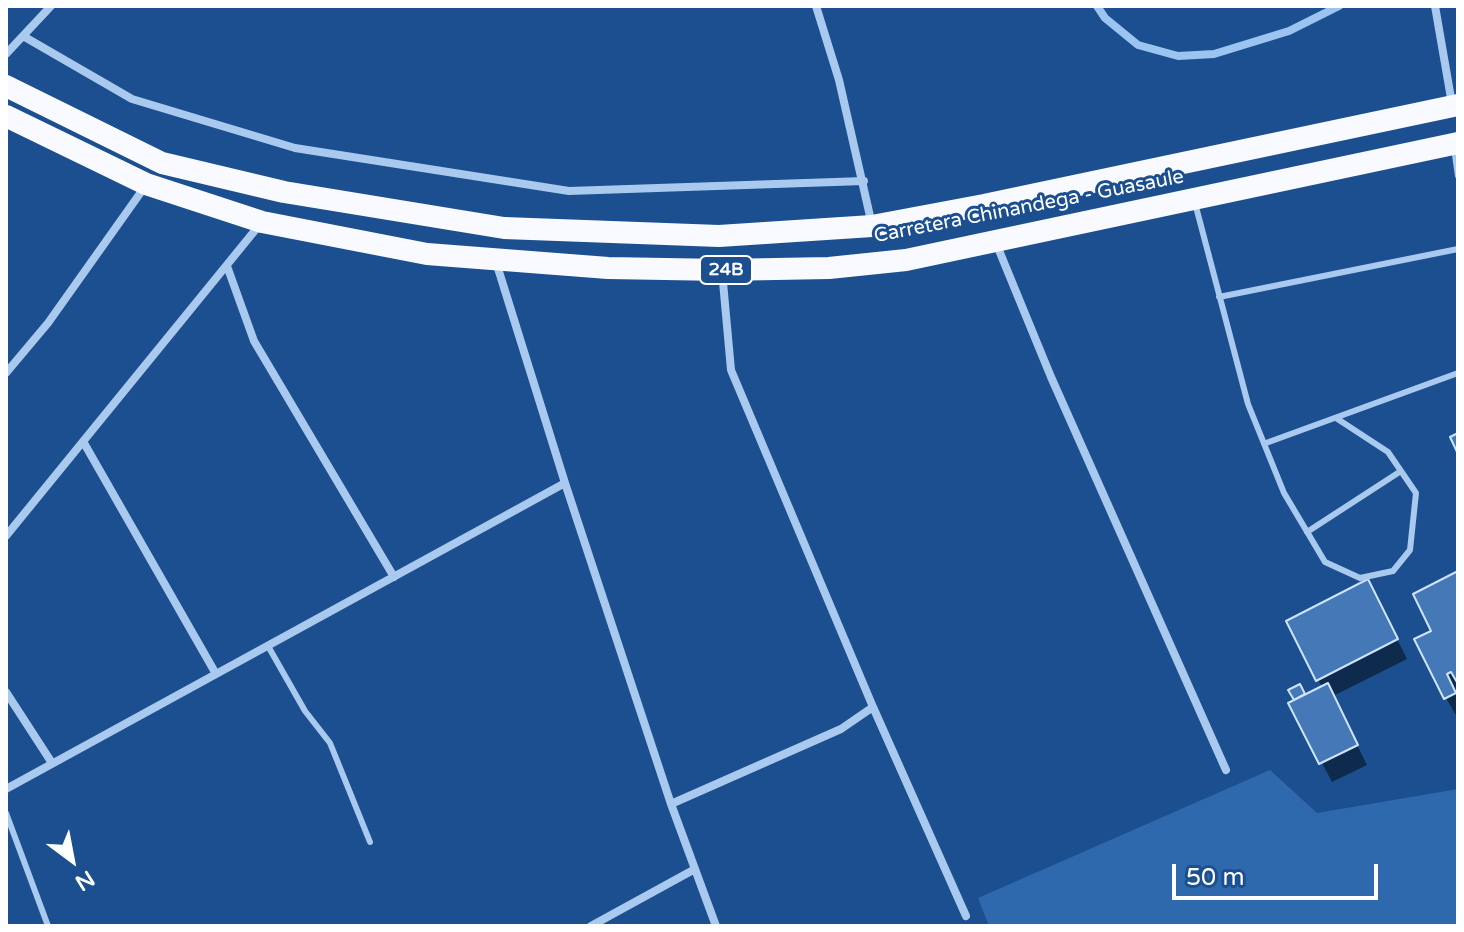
<!DOCTYPE html>
<style>
body{margin:0}
#map{position:relative;width:1464px;height:932px;overflow:hidden;background:#1b4f8f;font-family:"Varela Round",sans-serif}
canvas{display:block}
.frame{position:absolute;inset:0;border:8px solid #fff;pointer-events:none}
.north{position:absolute;left:32px;top:820px;width:80px;height:80px;-webkit-text-stroke:6px #1b4f8f;paint-order:stroke;rotate:148deg;font-size:22px;font-weight:700;line-height:32px;text-align:center;color:#fff}
.north::after{content:'';display:block;margin:auto;width:28px;height:36px;background:#fff;clip-path:polygon(50% 0,100% 100%,50% 72%,0 100%)}
.scale{position:absolute;left:1172px;top:864px;width:206px;height:36px;box-sizing:border-box;border:4px solid #fff;border-top:0;padding-left:10px;font-size:24px;line-height:28px;white-space:nowrap;color:#fff;-webkit-text-stroke:6px #1b4f8f;paint-order:stroke}
</style>
<div id="map">
<canvas width="1464" height="932"></canvas>
<div class="frame"></div>
<div class="north">N</div>
<div class="scale">50 m</div>
</div>
<script>
const g = document.querySelector('canvas').getContext('2d');
g.lineJoin = 'round';
function fillPath(path, color) { g.fillStyle = color; g.fill(path, 'evenodd'); }
const poly = rows => new Path2D(rows.map(r => 'M' + r).join(''));
function trace(path, color, width, dash) { g.strokeStyle = color; g.lineWidth = width; g.lineCap = dash ? 'butt' : 'round'; g.setLineDash(dash || []); g.stroke(path); }
function label(font, color, halo, rows, align = 'center') {
  g.font = font + ' "Varela Round",sans-serif'; g.lineWidth = 6; g.setLineDash([]); g.textBaseline = 'middle'; g.strokeStyle = halo; g.fillStyle = color; for (const [text, x, y, turn = 0] of rows) {
    g.save(); g.translate(x, y); g.rotate((+turn || 0) * Math.PI / 180); g.textAlign = isNaN(turn) ? turn : align; if (halo) g.strokeText(text, 0, 0); g.fillText(text, 0, 0); g.restore();
  }
}
fillPath(poly([
 [1270,770,1317,813,1458,789,1458,926,989,926,978,898]
]), '#2e69ad');
fillPath(poly([
 [1458,573,1458,716,1457,717,1446,698,1434,632],
 [1378,601,1407,659,1333,696,1367,765,1332,782,1291,704,1296,701,1291,691,1299,687,1304,697,1323,688,1318,680]
]), '#0007');
trace(poly([
 [1097,6,1105,18,1138,45,1178,56,1214,54,1289,31,1339,6]
]), '#9cc4f0', 8);
const building = poly([
 [1458,433,1458,454,1450,437,1458,433],
 [1458,571,1458,684,1451,672,1447,674,1456,693,1444,699,1414,639,1431,631,1413,594,1458,571],
 [1368,579,1398,639,1316,681,1286,621,1368,579],
 [1328,683,1358,745,1319,764,1288,703,1328,683],
 [1300,684,1305,694,1294,700,1288,690,1300,684]
]);
fillPath(building, '#4478b7');
trace(building, '#cfe3fa', 2);
trace(poly([
 [1454,148,1458,176],
 [1195,203,1248,404,1284,493,1325,562,1360,578,1393,571,1410,550,1416,493,1388,452,1336,418],
 [1219,297,1458,249],
 [1266,443,1458,373],
 [1307,532,1401,471],
 [268,646,305,711,330,743,370,842],
 [6,813,48,926]
]), '#a9c9ee', 6);
trace(poly([
 [816,6,839,80,872,225],
 [1435,6,1452,104],
 [23,36,132,99,295,148,569,191,864,181],
 [6,54,51,6],
 [996,243,1051,377,1226,770],
 [496,262,565,483,671,804,716,926],
 [227,266,254,341,394,577],
 [6,373,48,323,146,185],
 [84,443,216,674],
 [6,536,261,223],
 [6,692,52,763],
 [873,707,966,916],
 [6,789,565,483],
 [671,804,841,729,873,707,731,370,722,271],
 [591,926,695,869]
]), '#a9c9ee', 8);
trace(poly([
 [6,86,162,163,284,192,504,228,719,236,872,226,984,205,1458,105],
 [6,116,146,184,262,222,427,254,608,268,722,270,829,268,906,260,1458,143]
]), '#f8faff', 22);
for (const [x, y, w] of [
 [726,270,52]
]) { const box = new Path2D(); box.roundRect(x - w / 2, y - 14, w, 28, 6); g.fillStyle = '#1b4f8f'; g.fill(box); trace(box, '#fff', 2); }
label('bold 18px', '#fff', null, [
 ["24B",726,270]
]);
label('20px', '#fff', '#1b4f8f', [
 ["Carretera Chinandega - Guasaule",1029,207,-11]
]);
</script>
